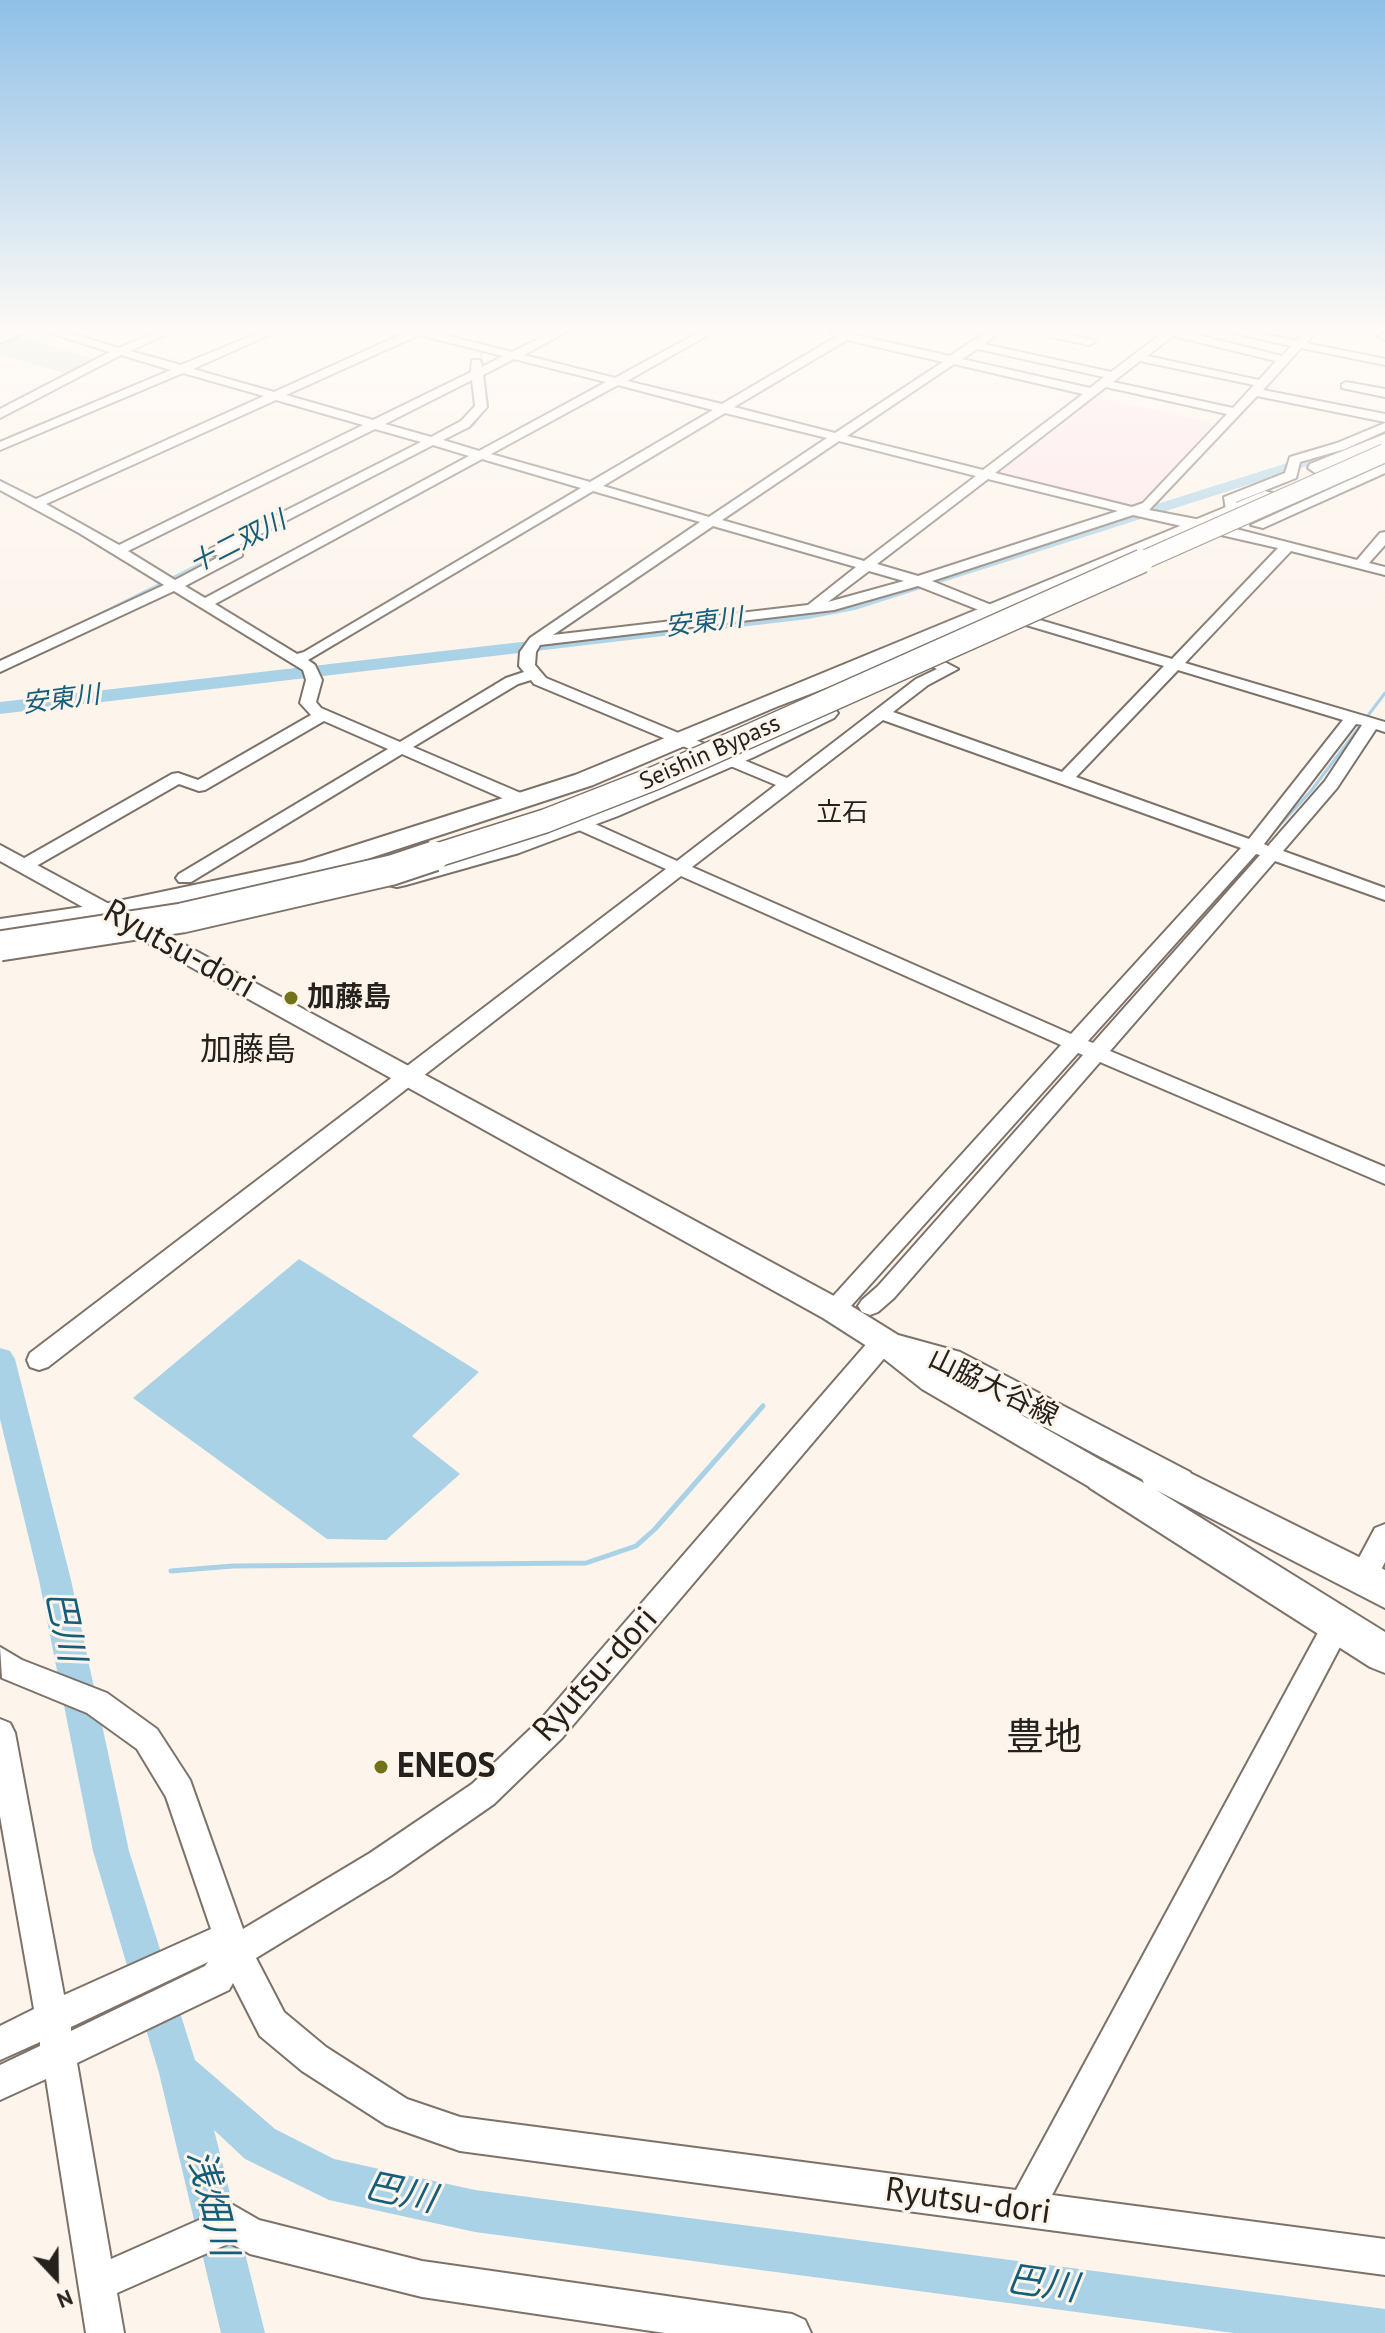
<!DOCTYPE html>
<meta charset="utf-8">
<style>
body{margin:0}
#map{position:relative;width:1385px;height:2333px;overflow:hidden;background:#fdf4eb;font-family:"PT Sans",sans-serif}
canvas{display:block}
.north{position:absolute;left:16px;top:2237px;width:80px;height:80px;-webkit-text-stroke:6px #fdf4eb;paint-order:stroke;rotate:158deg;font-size:22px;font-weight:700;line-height:32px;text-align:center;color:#25211d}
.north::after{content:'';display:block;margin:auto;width:28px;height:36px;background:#25211d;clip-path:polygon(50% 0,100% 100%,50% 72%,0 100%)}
</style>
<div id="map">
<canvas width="1385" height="2333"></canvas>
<div class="north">N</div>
</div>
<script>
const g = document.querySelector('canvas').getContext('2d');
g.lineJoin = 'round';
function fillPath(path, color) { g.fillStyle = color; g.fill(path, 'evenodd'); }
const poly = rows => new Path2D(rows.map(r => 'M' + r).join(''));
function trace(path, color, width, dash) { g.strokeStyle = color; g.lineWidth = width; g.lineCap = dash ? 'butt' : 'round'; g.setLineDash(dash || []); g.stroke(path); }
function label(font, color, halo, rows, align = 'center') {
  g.font = font + ' "PT Sans","Noto Sans JP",sans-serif'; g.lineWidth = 6; g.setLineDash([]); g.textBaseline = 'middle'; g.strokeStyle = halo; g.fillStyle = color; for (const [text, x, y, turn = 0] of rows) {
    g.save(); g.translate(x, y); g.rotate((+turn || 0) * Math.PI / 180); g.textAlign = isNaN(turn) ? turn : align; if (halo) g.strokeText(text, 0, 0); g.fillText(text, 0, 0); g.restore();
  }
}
fillPath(poly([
 [1093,396,1218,424,1144,504,1136,507,1125,507,991,474]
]), '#fee4ec');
fillPath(poly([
 [17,336,97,360,70,375,0,354,0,342]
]), '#cae4c9');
fillPath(poly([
 [299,1259,479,1372,412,1436,460,1474,386,1540,327,1539,133,1398]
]), '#a9d2e7');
trace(poly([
 [268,530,474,425,488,404,478,331],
 [202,563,221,554]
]), '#a9d2e7', 2);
trace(poly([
 [86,621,206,561],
 [1266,840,1311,791,1385,693]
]), '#a9d2e7', 3);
trace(poly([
 [171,1571,233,1566,586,1563,636,1546,655,1529,763,1406]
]), '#a9d2e7', 5);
fillPath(poly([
 [1385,428,1385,437,1348,453,855,610,808,619,0,714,0,702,808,609,852,600,1338,447,1385,428],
 [0,1348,10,1351,15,1359,71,1580,129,1851,195,2060,275,2129,334,2159,475,2190,1385,2309,1385,2333,1234,2333,475,2232,329,2200,245,2159,214,2130,265,2333,221,2333,159,2073,93,1851,39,1580,0,1419,0,1348]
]), '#a9d2e7');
const minor = poly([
 [13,331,29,331,0,343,0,336,13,331],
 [44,331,62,331,119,348,159,331,174,331,130,351,181,365,263,331,278,331,193,369,274,392,409,331,429,331,512,352,554,331,568,331,524,355,615,378,701,331,715,331,627,381,722,404,836,337,830,334,834,331,859,331,855,335,950,356,988,331,1001,331,984,344,1111,372,1165,331,1182,331,1282,356,1291,346,1226,331,1249,331,1296,341,1305,331,1316,331,1306,343,1385,359,1385,365,1301,348,1263,390,1385,414,1385,422,1257,396,1149,510,1201,520,1357,560,1380,533,1385,532,1385,545,1369,563,1385,567,1385,575,1291,551,1185,663,1385,722,1385,732,1376,729,1337,788,1283,851,1385,888,1385,900,1275,861,1110,1051,1385,1167,1385,1184,1100,1062,894,1298,878,1312,870,1315,862,1312,858,1306,862,1300,878,1286,1083,1055,1078,1053,842,1316,834,1319,826,1316,822,1310,826,1304,1061,1045,681,876,48,1367,39,1370,30,1367,27,1360,30,1353,666,869,572,827,569,823,572,819,584,819,677,861,776,785,534,684,531,680,518,684,413,747,530,797,533,801,530,805,518,805,402,754,191,882,179,882,176,878,179,874,388,749,324,721,205,790,199,791,179,784,31,869,19,869,16,865,19,861,172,774,178,773,198,780,311,715,300,703,306,680,303,670,174,591,0,672,0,661,164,585,79,533,0,490,0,481,36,499,264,396,183,373,0,450,0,442,171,370,121,355,0,418,0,409,110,352,44,331],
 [419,335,503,356,482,367,480,360,472,360,471,372,373,420,286,395,419,335],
 [1173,336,1276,361,1259,380,1147,356,1173,336],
 [847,340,943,362,835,433,734,407,847,340],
 [977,349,978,349,1104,377,1090,388,962,359,977,349],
 [514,359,606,382,479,451,443,440,469,427,487,407,483,375,514,359],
 [1140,361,1254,385,1233,408,1113,382,1140,361],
 [954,364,1083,394,983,470,847,436,954,364],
 [472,380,475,406,461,421,431,437,385,424,472,380],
 [618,385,713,410,590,482,491,454,618,385],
 [1106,387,1227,414,1143,503,1132,507,995,473,1106,387],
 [276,400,363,425,119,545,46,504,276,400],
 [725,413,827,438,709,517,603,486,725,413],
 [375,429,421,442,210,549,210,555,220,555,433,445,469,456,205,598,185,586,242,556,242,550,232,550,175,580,128,551,375,429],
 [839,441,976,476,864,561,722,520,839,441],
 [482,459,581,488,304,652,297,654,215,604,482,459],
 [988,479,1118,511,918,576,877,564,988,479],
 [593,491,700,522,530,638,520,652,519,666,524,672,506,678,400,742,321,708,316,702,322,680,315,665,308,660,593,491],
 [1133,515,1278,548,1172,659,999,608,932,581,1133,515],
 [713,526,856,567,808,605,553,635,713,526],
 [869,571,904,581,828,602,869,571],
 [918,586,989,614,1164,666,1062,772,893,712,928,685,958,669,939,659,929,659,929,665,937,669,916,679,787,778,546,678,535,665,536,652,540,645,834,610,918,586],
 [1178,670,1343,720,1249,839,1076,777,1178,670],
 [883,720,1241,848,1071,1034,692,867,883,720],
 [1356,724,1362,725,1325,781,1268,846,1264,844,1356,724],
 [1256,854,1260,855,1093,1043,1088,1041,1256,854],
 [1056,332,1093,340,1095,342,1089,345,1052,337,1052,333,1056,332],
 [1384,333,1385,333,1385,340,1378,336,1384,333],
 [1346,382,1385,389,1385,397,1342,388,1342,384,1346,382],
 [1385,423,1385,431,1345,449,1300,462,1296,478,1236,502,1238,514,1226,511,1224,497,1285,473,1290,457,1337,443,1385,423],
 [1385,464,1385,473,1263,528,1251,525,1385,464],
 [884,1332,893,1334,896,1341,893,1348,562,1738,494,1804,392,1875,256,1958,284,2012,326,2047,407,2099,460,2117,1016,2190,1321,1627,1331,1623,1341,1627,1345,1636,1341,1645,1052,2195,1385,2239,1385,2275,460,2151,386,2125,302,2071,260,2036,233,1983,229,1990,77,2063,111,2259,233,2205,259,2220,422,2261,792,2314,805,2320,811,2333,665,2333,422,2297,250,2254,230,2243,117,2293,124,2333,86,2333,46,2079,0,2100,0,2065,40,2046,40,2042,0,2060,0,2026,34,2009,0,1816,0,1719,10,1723,15,1733,64,1995,211,1929,166,1797,137,1749,87,1713,2,1678,0,1647,22,1660,107,1693,157,1729,190,1780,243,1929,370,1853,472,1784,542,1718,875,1334,884,1332],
 [208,1962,205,1966,71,2031,71,2027,208,1962],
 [1385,1524,1385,1562,1380,1572,1370,1576,1360,1572,1356,1564,1360,1556,1375,1528,1385,1524]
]);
const major = poly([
 [0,845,845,1302,898,1335,960,1352,1190,1472,1195,1482,1190,1492,1178,1496,1166,1492,1002,1404,1134,1479,1139,1489,1134,1499,1122,1503,1110,1499,922,1389,873,1350,823,1318,0,861,0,845]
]);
const highway = poly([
 [1385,434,1385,446,1324,472,1317,474,1308,468,1310,464,1385,434],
 [1265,491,1272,493,1275,497,1272,501,907,657,776,707,593,785,309,878,109,919,0,935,0,919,109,903,303,862,575,775,1265,491],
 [826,706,834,708,838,713,834,718,754,757,618,816,519,853,406,885,397,887,388,885,384,879,388,873,501,843,600,806,826,706],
 [1158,1457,1385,1570,1385,1608,1156,1490,1385,1632,1385,1673,1370,1667,1090,1488,1084,1477,1090,1466,1103,1461,1144,1483,1139,1473,1145,1462,1158,1457]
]);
trace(minor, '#7d7269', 4);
trace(major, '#7d7269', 4);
trace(highway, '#7d7269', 4);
fillPath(minor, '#fff');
fillPath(major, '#fff');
fillPath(highway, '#fff');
const highwayBridgeFar2 = poly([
 [1137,563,1385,453]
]);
const highwayBridgeFar1 = poly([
 [428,858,545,821,655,778,1142,561]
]);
const highwayBridge = poly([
 [0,946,182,918,392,870,434,856]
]);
trace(highwayBridgeFar2, '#7d7269', 20, []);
trace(highwayBridgeFar1, '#7d7269', 26, []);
trace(highwayBridge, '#7d7269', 33, []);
trace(highwayBridgeFar2, '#fff', 18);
trace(highwayBridgeFar1, '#fff', 23);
trace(highwayBridge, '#fff', 29);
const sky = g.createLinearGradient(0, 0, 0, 658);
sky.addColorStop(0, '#8fc0e8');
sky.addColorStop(0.5, '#fefaf6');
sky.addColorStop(1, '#fefaf600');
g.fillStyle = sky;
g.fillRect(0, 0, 1385, 658);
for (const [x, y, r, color] of [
 [291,998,8,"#727217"],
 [381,1767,8,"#727217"]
]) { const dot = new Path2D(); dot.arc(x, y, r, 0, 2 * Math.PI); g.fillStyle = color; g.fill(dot); trace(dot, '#fdf4eb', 3); }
label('24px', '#25211d', '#fdf4eb', [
 ["Seishin Bypass",710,753,-24]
]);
label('italic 26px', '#135e7b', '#fdf4eb', [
 ["十二双川",238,543,-27],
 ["安東川",704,623,-7],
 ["安東川",61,700,-7]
]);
label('26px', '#25211d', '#fdf4eb', [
 ["立石",842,814]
]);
label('bold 28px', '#25211d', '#fdf4eb', [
 ["加藤島",307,998]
], 'left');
label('28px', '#25211d', '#fdf4eb', [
 ["山脇大谷線",993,1388,26]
]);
label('32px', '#25211d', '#fdf4eb', [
 ["加藤島",248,1051]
]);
label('34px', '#25211d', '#fdf4eb', [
 ["Ryutsu-dori",179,950,29],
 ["Ryutsu-dori",596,1675,-48],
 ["Ryutsu-dori",968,2202,8]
]);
label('bold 34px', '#25211d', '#fdf4eb', [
 ["ENEOS",397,1767]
], 'left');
label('italic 36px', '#135e7b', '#fdf4eb', [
 ["巴川",64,1626,78],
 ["巴川",400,2194,12],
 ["浅畑川",211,2203,76],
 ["巴川",1042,2285,8]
]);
label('38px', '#25211d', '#fdf4eb', [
 ["豊地",1044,1739]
]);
</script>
